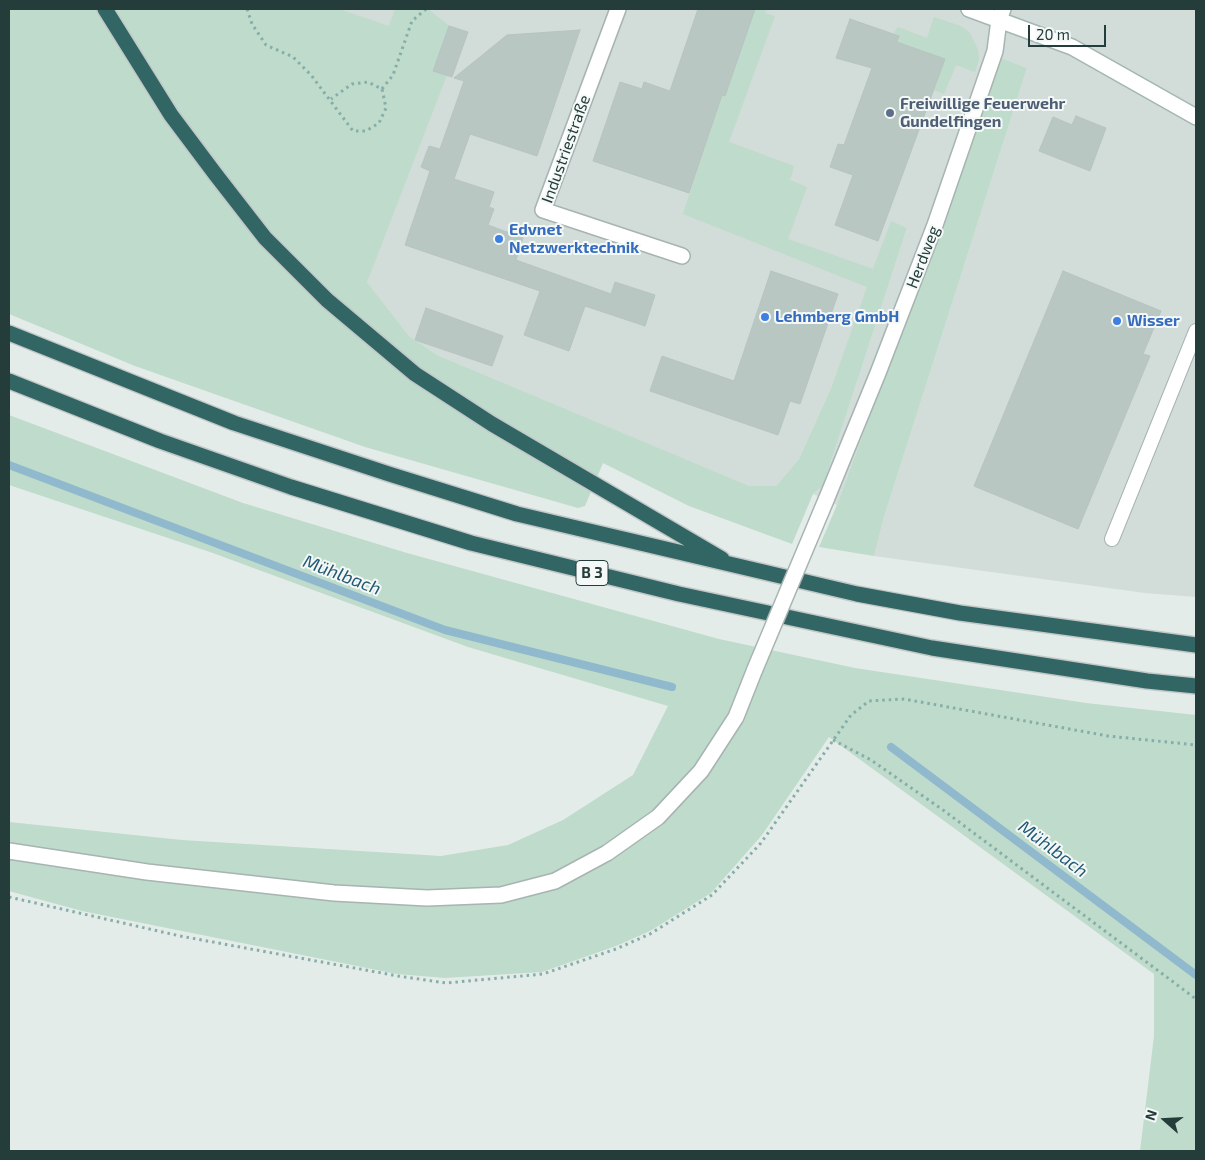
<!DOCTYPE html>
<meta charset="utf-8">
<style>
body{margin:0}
#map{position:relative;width:1205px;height:1160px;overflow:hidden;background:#e4ecea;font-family:"Exo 2",sans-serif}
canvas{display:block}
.frame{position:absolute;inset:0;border:10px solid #243c3a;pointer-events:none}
.north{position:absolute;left:1140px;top:1095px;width:50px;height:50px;-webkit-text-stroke:4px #f4f9f7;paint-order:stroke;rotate:289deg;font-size:14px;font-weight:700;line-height:20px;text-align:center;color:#243c3a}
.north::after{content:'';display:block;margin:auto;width:18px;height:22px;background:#243c3a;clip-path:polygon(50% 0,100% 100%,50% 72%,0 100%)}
.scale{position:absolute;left:1028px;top:25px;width:78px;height:22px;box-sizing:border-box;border:2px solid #243c3a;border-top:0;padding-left:6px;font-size:15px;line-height:18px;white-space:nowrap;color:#243c3a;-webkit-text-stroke:4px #f4f9f7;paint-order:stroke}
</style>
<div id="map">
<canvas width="1205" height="1160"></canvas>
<div class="frame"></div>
<div class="north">N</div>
<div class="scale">20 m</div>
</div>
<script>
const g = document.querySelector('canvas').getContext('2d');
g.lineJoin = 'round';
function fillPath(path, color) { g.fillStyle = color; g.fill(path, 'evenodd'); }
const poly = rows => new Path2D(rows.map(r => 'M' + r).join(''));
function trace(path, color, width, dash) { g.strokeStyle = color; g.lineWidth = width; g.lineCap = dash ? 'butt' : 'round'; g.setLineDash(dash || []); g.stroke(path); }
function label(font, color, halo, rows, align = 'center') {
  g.font = font + ' "Exo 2",sans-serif'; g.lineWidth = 4; g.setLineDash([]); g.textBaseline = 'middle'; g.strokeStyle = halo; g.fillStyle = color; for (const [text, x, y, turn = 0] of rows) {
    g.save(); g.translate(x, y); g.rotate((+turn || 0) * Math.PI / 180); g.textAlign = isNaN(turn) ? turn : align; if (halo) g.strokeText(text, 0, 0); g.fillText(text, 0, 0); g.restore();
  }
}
fillPath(poly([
 [185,9,1196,9,1196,597,1145,593,874,556,883,520,1027,68,1001,58,837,505,813,494,823,486,907,228,891,222,831,388,799,459,776,486,748,486,437,355,409,336,367,282]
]), '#d2dcd9');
fillPath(poly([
 [9,9,339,9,389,26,395,9,428,9,449,26,433,70,447,75,367,282,409,336,437,355,749,486,776,486,799,459,831,388,867,287,683,214,718,108,713,92,725,96,755,9,766,9,765,13,775,16,729,142,794,166,790,180,807,187,788,239,873,269,891,221,907,228,823,486,813,494,792,544,689,506,603,463,585,506,578,508,365,447,135,366,9,314],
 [934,17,961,26,970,33,978,50,979,59,975,72,956,65,944,94,934,90,945,59,898,42,899,36,894,33,898,27,927,38],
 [1001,58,1027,68,883,520,874,556,819,547,837,505],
 [9,415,243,503,407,553,719,639,855,668,1086,703,1196,715,1196,1151,1140,1151,1154,1036,1154,974,829,737,762,835,711,893,650,931,616,946,542,972,445,978,397,974,82,911,9,891,9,822,182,840,441,856,508,845,563,820,633,775,668,706,468,647,210,552,9,485]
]), '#bedbcb');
trace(poly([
 [9,465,445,630,672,687],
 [891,747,1196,975]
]), '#90b9cd', 8);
const building = poly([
 [698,9,755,9,725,96,722,95,689,193,593,161,620,82,642,89,644,82,670,91,698,9],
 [850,19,899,36,897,42,945,59,878,241,835,225,853,175,830,167,838,144,844,145,872,68,836,58,850,19],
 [449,26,468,32,452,77,433,71,449,26],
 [580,30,537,156,470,134,454,179,494,192,489,207,494,209,488,225,523,238,516,260,611,294,615,282,655,295,645,326,585,306,569,351,524,335,540,291,405,245,430,171,421,167,429,146,440,149,464,81,454,78,507,35,580,30],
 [1076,116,1106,128,1090,171,1039,151,1053,117,1072,125,1076,116],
 [771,271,838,294,800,404,790,401,778,435,650,391,662,356,734,381,771,271],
 [1063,271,1161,311,1143,354,1150,356,1078,529,974,486,1063,271],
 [426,308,503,336,492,366,415,340,426,308]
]);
fillPath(building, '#b9c7c3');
trace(building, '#b6c5c2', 1);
const lane = poly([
 [1112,539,1196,331]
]);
const street = poly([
 [618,9,543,210,682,256],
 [826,500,878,373,935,225,995,51,999,20,1003,9],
 [9,851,147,872,334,893,427,898,501,895,555,881,607,853,658,817,701,771,736,717,755,669]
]);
const secondary = poly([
 [969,9,1072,47,1196,117]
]);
const highway = poly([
 [105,9,171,115,216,175,265,238,327,300,415,374,492,424,722,559],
 [9,333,234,423,389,474,517,514,857,594,960,613,1196,645],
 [9,381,160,441,291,487,471,543,679,594,932,648,1147,681,1196,686]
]);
trace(lane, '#a7b4b2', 16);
trace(street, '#a7b4b2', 18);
trace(secondary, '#a3b7b3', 18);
trace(highway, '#c2c8c8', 18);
trace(poly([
 [247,9,252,24,266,45,293,57,311,75,353,131,366,131,379,123,386,108,382,89,368,82,352,84,331,99],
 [382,89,393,75,412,21,426,9],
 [833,740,871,760,943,810,1196,999],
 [9,897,180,936,398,976,446,983,543,974,616,949,650,934,712,895,761,843,851,715,869,701,904,699,1108,736,1196,745]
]), '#86ada8', 3, [2.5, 4]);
trace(lane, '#fff', 14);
trace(street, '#fff', 15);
trace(secondary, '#fff', 15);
trace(highway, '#326664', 15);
const streetBridge = poly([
 [755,669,826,500]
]);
trace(streetBridge, '#a7b4b2', 18, []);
trace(streetBridge, '#fff', 15);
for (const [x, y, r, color] of [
 [890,113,5,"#5c6f8a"],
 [499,239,5,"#3f7fe0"],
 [765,317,5,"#3f7fe0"],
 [1117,321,5,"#3f7fe0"]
]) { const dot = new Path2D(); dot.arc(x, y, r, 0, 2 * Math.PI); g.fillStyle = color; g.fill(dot); trace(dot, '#f4f9f7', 2); }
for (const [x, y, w] of [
 [592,573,32]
]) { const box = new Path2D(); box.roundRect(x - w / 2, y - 12.5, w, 25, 4); g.fillStyle = '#f4f9f7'; g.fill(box); trace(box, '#243c3a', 1); }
label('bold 15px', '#243c3a', null, [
 ["B 3",592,573]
]);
label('bold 16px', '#4e5e75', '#f4f9f7', [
 ["Freiwillige Feuerwehr",900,104],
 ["Gundelfingen",900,122]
], 'left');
label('16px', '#243c3a', '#f4f9f7', [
 ["Industriestraße",566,149,-70],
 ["Herdweg",923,257,-69]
]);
label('bold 16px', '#366cbe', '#f4f9f7', [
 ["Edvnet",509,230],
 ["Netzwerktechnik",509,248],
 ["Lehmberg GmbH",775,317],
 ["Wisser",1127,321]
], 'left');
label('italic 18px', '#235974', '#f4f9f7', [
 ["Mühlbach",342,575,21],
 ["Mühlbach",1053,849,37]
]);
</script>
